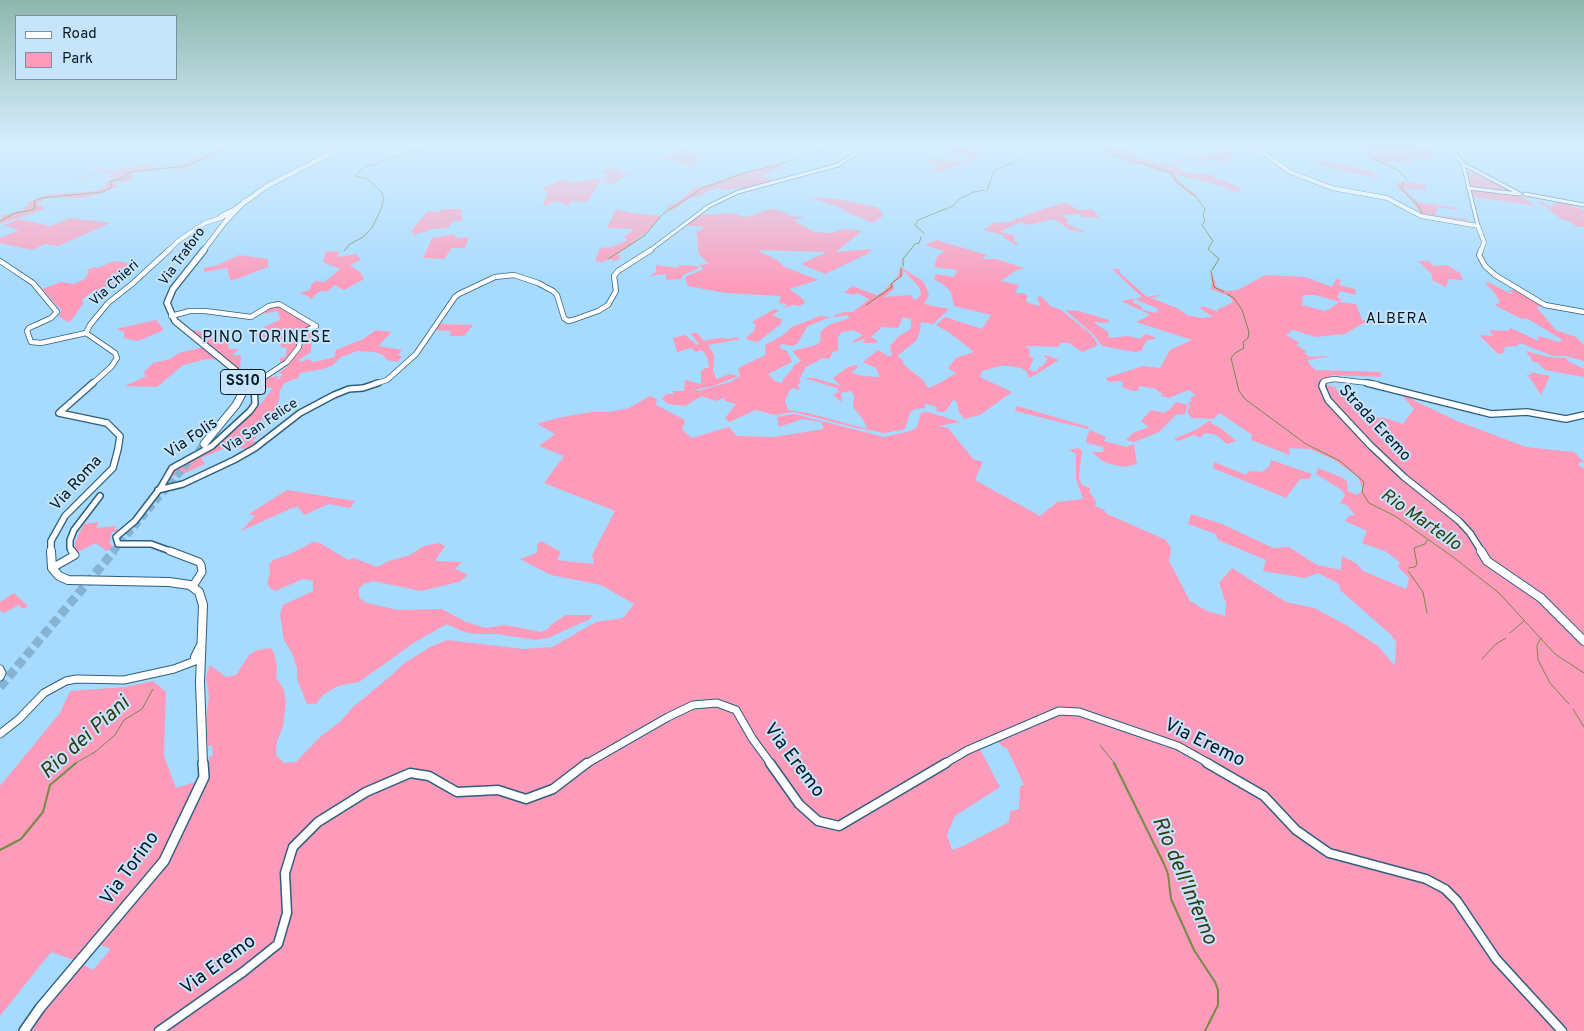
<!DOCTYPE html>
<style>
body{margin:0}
#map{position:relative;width:1584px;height:1031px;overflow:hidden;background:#a6dafe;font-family:Overpass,sans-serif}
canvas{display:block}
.legend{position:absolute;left:15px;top:15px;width:162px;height:65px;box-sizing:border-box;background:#c6e4fa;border:1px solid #7892a4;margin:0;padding:6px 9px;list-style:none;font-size:15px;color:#041724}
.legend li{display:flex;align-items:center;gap:10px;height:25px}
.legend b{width:25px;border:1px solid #7892a4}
</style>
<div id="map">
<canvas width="1584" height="1031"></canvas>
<ul class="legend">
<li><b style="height:6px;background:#fff"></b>Road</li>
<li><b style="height:14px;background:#fe9aba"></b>Park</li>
</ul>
</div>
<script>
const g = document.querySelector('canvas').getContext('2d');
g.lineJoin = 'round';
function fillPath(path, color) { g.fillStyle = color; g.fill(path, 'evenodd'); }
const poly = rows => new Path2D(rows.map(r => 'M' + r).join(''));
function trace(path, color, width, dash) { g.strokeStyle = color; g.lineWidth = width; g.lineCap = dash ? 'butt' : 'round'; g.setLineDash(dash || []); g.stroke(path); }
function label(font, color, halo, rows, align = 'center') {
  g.font = font + ' Overpass,sans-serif'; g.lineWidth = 4; g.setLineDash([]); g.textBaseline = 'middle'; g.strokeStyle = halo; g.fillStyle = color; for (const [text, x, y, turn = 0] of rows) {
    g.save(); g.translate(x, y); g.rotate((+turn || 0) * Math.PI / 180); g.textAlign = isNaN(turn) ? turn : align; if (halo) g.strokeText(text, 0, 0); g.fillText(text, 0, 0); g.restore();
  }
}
fillPath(poly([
 [235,144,241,144,185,167,194,171,172,168,134,173,131,174,134,177,126,182,113,182,117,187,108,191,86,198,47,198,37,203,45,208,42,210,0,224,0,220,3,218,0,216,24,210,24,209,29,204,26,203,48,195,96,191,107,186,102,182,118,179,106,177,124,171,110,175,110,173,104,172,78,180,68,177,76,179,103,172,91,168,92,167,113,171,120,168,130,168,155,162,147,167,162,168,183,165,192,159],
 [1093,144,1107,145,1121,149,1126,147,1128,148,1127,150,1135,153,1135,156,1141,157,1142,159,1174,166,1178,160,1186,158,1191,154,1203,157,1227,148,1224,145,1220,145,1222,144,1234,146,1244,150,1227,148,1233,151,1229,164,1212,160,1193,162,1199,157,1194,155,1175,166,1192,175,1206,173,1242,189,1237,193,1219,185,1173,174,1180,182,1198,196,1194,197,1174,181,1169,173,1158,172,1147,166,1137,164,1136,165,1109,154,1105,150,1106,146],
 [1407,144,1436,152,1427,160,1412,157,1412,164,1388,161,1394,168,1371,158,1367,151,1359,145],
 [939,145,970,146,968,150,981,153,971,163,936,172,933,169,935,169,937,164,924,163,934,158,965,163,971,157,949,153,949,150,939,148],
 [684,149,699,155,694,167,662,157],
 [1325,161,1370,171,1381,179,1317,165],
 [776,165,783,166,780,167,783,169,771,170,772,172,762,175,774,182,748,186,750,188,744,190,741,188,726,190,719,188,710,190,701,196,690,198,673,210,671,210,674,207,669,210,666,209,671,204,676,204,695,187,706,186,746,171],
 [615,167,627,175,613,184,603,182,607,174,600,171],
 [1466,172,1481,175,1514,192,1505,191,1523,197,1536,206,1473,197],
 [602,177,590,199,586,202,572,201,568,206,555,201,543,207,548,191,541,189,565,178,570,183],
 [1399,181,1426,185,1426,189,1404,189,1417,202,1457,208,1457,210,1437,207,1436,215,1467,219,1468,221,1427,214,1422,216,1412,201,1397,186],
 [808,197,837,199,877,207,884,215,873,223,844,211,839,207],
 [1559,201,1584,210,1584,214,1580,214,1584,217,1584,227,1577,227,1569,221,1562,220,1546,207,1536,202,1542,202,1550,207],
 [1065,202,1078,210,1091,209,1094,211,1099,218,1082,217,1080,214,1061,215,1067,219,1067,224,1087,233,1070,230,1054,219,1028,225,1020,222,999,232,1014,235,1014,241,1019,243,1016,245,1003,237,1003,235,984,230,994,223,1011,222,1016,218,1019,219,1031,213],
 [774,208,776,210,787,213,789,216,805,217,793,220,814,232,830,233,846,229,862,231,836,252,872,249,867,254,825,274,801,264,827,252,757,250,777,260,785,267,818,280,789,289,803,299,805,303,799,306,793,305,783,308,787,304,779,303,781,296,726,293,688,286,685,277,702,270,703,268,698,265,709,264,698,253,697,234,695,231,700,231,704,227,684,225,697,216,701,215,730,213,746,217],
 [443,209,461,209,462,221,453,221,448,228,430,229,426,232,418,233,415,236,411,231,428,211,439,212],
 [616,209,632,213,661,216,646,233,629,244,644,236,617,255,621,258,616,261,608,259,603,262,595,261,600,248,612,247,628,240,624,237,634,229,607,228],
 [71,218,111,223,58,246,45,244,32,250,0,243,0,238,19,230,4,225,19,219,50,226],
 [454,234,456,238,469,237,465,248,452,248,444,259,423,258,432,238],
 [936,240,987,255,982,259,996,259,1024,268,1015,271,1001,281,1019,285,1015,293,1023,293,1028,296,1026,299,1027,302,1032,304,1039,306,1040,304,1037,299,1039,296,1042,297,1050,306,1061,310,1091,334,1098,345,1082,352,1069,343,1060,343,1059,347,1025,346,1030,349,1029,357,1034,358,1029,370,1036,372,1040,366,1042,367,1048,358,1044,357,1045,355,1059,360,1030,378,1026,371,1021,368,1009,366,1000,366,982,371,980,377,1012,392,980,415,963,419,963,416,959,413,957,402,953,400,946,411,942,412,936,411,937,408,935,406,925,404,925,408,915,409,910,413,905,429,885,433,857,428,794,412,774,415,756,410,729,422,725,418,736,404,725,401,724,398,715,401,702,396,685,406,668,404,662,399,666,394,673,394,673,391,684,391,685,380,701,384,701,371,706,368,709,368,708,360,705,353,701,350,696,352,691,348,677,352,673,338,685,335,697,345,699,344,691,334,693,333,697,333,704,341,721,338,730,339,736,337,741,339,708,345,714,355,713,370,716,379,730,374,738,376,713,386,694,390,698,391,730,382,740,376,738,370,740,367,764,356,766,354,765,345,782,336,792,327,820,316,830,317,808,326,797,344,792,346,782,344,780,346,780,348,787,351,792,362,768,374,775,381,782,383,784,378,793,369,793,366,801,361,792,351,816,345,820,342,821,331,829,325,850,318,847,315,836,317,832,316,845,312,853,312,869,299,857,293,853,295,844,292,853,286,870,293,877,295,883,292,897,277,901,267,924,282,929,295,924,304,949,309,933,324,921,322,920,331,916,341,897,356,903,360,904,365,923,380,928,388,940,383,956,373,948,368,956,358,974,352,950,333,936,325,945,317,982,329,991,315,954,306,951,292,944,285,934,279,936,274,954,277,957,270,934,267,937,257,944,251,925,245],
 [904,271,920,288,921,295,915,300,910,295,884,297,894,289,893,283,903,276],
 [903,317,911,319,911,329,899,336,890,346,892,356,888,356,878,350,863,362,876,368,880,377,863,376,851,373,858,367,856,365,848,367,833,378,841,386,814,378,804,378,837,388,839,392,833,395,842,402,841,393,851,391,854,396,853,407,864,421,867,429,808,413,788,410,785,401,790,390,793,388,800,390,798,385,801,381,799,380,806,367,823,358,829,359,833,352,838,350,838,337,842,332,853,330,863,335,852,342,853,343,864,339,866,339,862,343,875,343,878,341,871,337,882,327,898,328],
 [326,251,340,252,337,255,339,257,356,254,361,260,350,265,360,272,364,279,344,290,335,285,326,292,321,291,313,296,314,298,310,299,308,296,300,293,310,290,311,285,315,281,325,282,340,269,323,262],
 [239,255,268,259,268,267,237,279,230,280,227,268,204,272,204,268,218,265],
 [114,261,136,264,109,277,119,280,89,294,81,301,84,302,71,321,68,322,58,316,62,311,42,289,61,282,74,284,85,279,89,272,87,270,95,267,98,268],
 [1418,261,1428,261,1434,266,1447,265,1460,273,1463,280,1449,279,1446,287,1432,280,1432,274],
 [656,265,678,268,679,265,697,266,699,268,683,275,682,279,666,280,666,274,649,276,656,272],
 [1112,269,1119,269,1120,273,1147,297,1164,294,1151,298,1177,308,1187,315,1201,318,1213,317,1200,308,1203,306,1218,312,1217,310,1233,302,1229,296,1211,289,1212,283,1210,271,1215,281,1216,287,1226,291,1238,290,1265,275,1305,277,1332,287,1336,279,1341,280,1339,285,1355,289,1356,295,1340,291,1337,297,1342,301,1337,301,1315,295,1303,295,1302,305,1325,311,1330,309,1339,302,1356,304,1362,320,1376,323,1362,324,1345,334,1316,337,1293,330,1286,335,1300,343,1296,345,1307,352,1304,353,1310,357,1333,356,1308,360,1309,364,1316,370,1381,372,1381,377,1331,375,1330,378,1320,379,1321,384,1336,387,1336,390,1342,392,1350,401,1380,419,1382,417,1403,424,1414,409,1398,391,1417,402,1457,421,1526,447,1574,452,1584,462,1579,462,1579,466,1584,469,1584,1031,1569,1031,1547,1010,1555,1031,32,1031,44,1007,82,964,93,970,111,949,91,941,74,960,51,952,0,1016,0,786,60,713,70,691,125,687,153,681,166,692,164,756,176,788,208,778,209,757,213,755,212,745,208,746,206,720,209,697,206,677,210,665,226,677,236,675,249,655,257,650,271,648,274,653,277,667,276,677,284,690,286,703,283,727,277,741,276,755,284,763,296,762,320,737,341,721,353,707,393,674,403,664,430,647,447,640,523,649,552,647,596,622,623,618,634,604,601,585,551,575,520,559,537,553,537,545,541,541,561,552,557,560,594,564,592,555,615,511,544,483,564,456,539,446,555,434,537,424,557,418,591,412,610,412,629,408,650,396,657,399,656,405,685,420,682,430,692,438,729,427,737,436,774,437,824,429,821,422,802,419,779,427,777,417,794,414,884,437,911,431,917,427,921,413,928,412,960,422,939,426,948,428,973,459,983,462,975,480,1040,516,1057,502,1083,499,1076,479,1076,454,1069,450,1077,448,1082,450,1079,478,1082,485,1090,488,1089,491,1096,502,1095,506,1104,510,1107,514,1166,540,1171,548,1169,561,1190,601,1207,611,1225,616,1226,603,1219,583,1232,568,1286,602,1314,608,1348,626,1378,646,1395,666,1396,642,1390,634,1340,590,1339,584,1318,573,1305,578,1263,571,1266,560,1218,540,1216,534,1188,524,1191,514,1222,524,1273,548,1289,547,1317,565,1341,570,1342,556,1356,563,1363,571,1406,589,1408,584,1409,578,1398,567,1400,562,1385,551,1362,543,1367,531,1345,521,1349,516,1355,515,1347,505,1340,503,1345,495,1342,490,1316,474,1318,468,1343,478,1347,481,1348,491,1357,495,1363,490,1358,477,1333,459,1310,449,1289,448,1290,455,1251,440,1252,435,1220,413,1213,419,1192,418,1187,412,1190,406,1188,403,1192,401,1190,398,1196,395,1188,390,1169,398,1161,396,1162,393,1158,392,1156,389,1139,386,1138,391,1133,391,1122,387,1123,381,1109,382,1106,378,1143,366,1160,368,1170,350,1192,340,1136,322,1147,317,1149,314,1121,301,1134,299,1133,303,1139,305,1143,310,1156,313,1159,309,1135,299,1142,297],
 [1033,718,1036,721,996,739,1003,747,1007,748,1024,785,1020,786,1019,809,1010,811,1009,822,963,846,952,850,947,835,955,816,1000,787,981,751,976,748,995,736],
 [1488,282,1511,294,1513,293,1507,290,1514,290,1543,306,1536,307,1556,330,1576,337,1584,345,1584,361,1566,356,1553,356,1520,343,1517,346,1505,347,1503,353,1498,354,1479,335,1494,336,1489,330,1508,331,1510,328,1539,341,1538,336,1559,342,1563,340,1526,318,1522,319,1498,307,1495,304,1500,303,1495,293,1485,283],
 [279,305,287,312,312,326,304,330,299,344,282,365,279,358,285,357,287,347,282,348,281,345,276,342,252,334,258,332,269,335,273,332,266,332,264,327,280,320,278,311,256,315,267,307],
 [775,309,779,311,772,315,783,320,780,321,782,323,758,342,748,340,746,338,754,331,756,325,752,322],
 [1065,310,1078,311,1109,320,1108,323,1093,322,1108,332,1109,338,1128,336,1140,339,1146,334,1154,337,1156,339,1147,340,1141,351,1135,352,1102,346,1093,334],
 [156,320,164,330,138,341,124,338,124,332,116,329],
 [439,324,473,325,464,336,449,336,452,331,435,330],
 [314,328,319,329,320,335,312,341,311,352,299,360,301,362,309,359,313,362,332,358,335,356,336,350,363,339,376,330,392,332,378,346,402,350,398,355,402,356,398,362,387,360,383,355,375,352,357,351,341,357,333,365,323,369,300,373,298,378,284,383,280,391,279,400,273,415,268,415,261,420,265,422,261,427,257,429,261,433,252,441,260,442,257,445,246,449,228,447,201,458,205,464,183,474,170,477,176,467,217,445,260,405,273,388,263,387,263,390,257,391,257,384,264,378,279,376,276,379,278,380,283,374,278,373,288,366,286,365,299,352,304,344,305,332],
 [195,330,216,336,228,343,229,349,239,349,232,355,241,355,240,371,191,331],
 [203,347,219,360,207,359,183,365,157,387,125,386,147,376,143,373,153,363,170,359,179,353],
 [1526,351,1548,357,1566,358,1568,361,1584,369,1584,377,1545,370,1537,362,1533,362],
 [1529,372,1550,376,1541,395,1530,378,1526,375,1532,375],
 [1176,402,1188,405,1184,415,1177,414,1159,432,1134,442,1126,440,1133,433,1149,427,1141,421,1151,410,1164,413,1169,410],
 [1017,406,1089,427,1088,429,1015,411],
 [1211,420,1211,423,1222,429,1236,441,1227,444,1216,435,1205,433,1200,438,1194,435,1178,441,1174,439,1195,430],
 [1090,430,1106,437,1104,441,1127,447,1134,444,1137,464,1123,467,1107,463,1101,460,1092,452,1102,452,1104,450,1103,447,1087,443,1086,440],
 [1271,460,1312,474,1309,479,1300,479,1286,498,1213,468,1214,462,1246,475,1249,471,1262,472,1269,467],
 [287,490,355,501,350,508,329,504,304,515,298,507,292,508,241,531,255,516,249,514],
 [99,522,96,528,116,526,114,529,118,529,116,532,112,532,110,540,109,543,114,547,106,551,96,543,77,552,75,549,75,542,84,524],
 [313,542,320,543,348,560,354,558,377,567,389,561,410,555,424,546,439,543,445,546,435,561,462,562,455,569,468,575,459,582,421,591,373,581,364,584,359,588,359,598,367,603,398,610,442,609,466,622,486,628,505,625,541,632,548,629,552,624,566,615,593,615,590,619,548,638,536,640,496,634,475,634,464,632,447,624,415,642,359,682,338,686,323,695,316,704,307,704,297,679,297,668,292,653,284,640,280,615,283,605,313,591,313,581,303,579,275,591,270,588,267,582,270,574,269,565,273,560,288,555],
 [14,593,28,606,24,609,19,605,3,613,0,610,0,602]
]), '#fe9aba');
trace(poly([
 [1100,144,1110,147,1109,152,1112,154,1172,173,1176,181,1196,197],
 [1363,144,1367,151],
 [1368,152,1370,157,1398,170,1407,179,1406,181],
 [367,179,355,176,365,167,416,150,443,144],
 [1404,182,1401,188,1419,207,1423,215],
 [987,190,994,171,1055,144],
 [1197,198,1205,209,1203,215,1205,221,1202,225,1213,241,1208,249,1219,259,1212,270],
 [663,214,703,188,747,172,781,164,835,144],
 [0,221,15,213,32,210,35,208,34,201,41,198,102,192,112,187,110,181,121,179,130,172,186,166,238,144],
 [924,233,915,225,918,220,953,206,959,199,974,192,984,190],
 [344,251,350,244,363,237,372,228,381,209,384,198,381,191,368,180],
 [608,259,644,236,662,215],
 [903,266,903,259,915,244,919,243,921,237],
 [1211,271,1214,287,1224,292],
 [1227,294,1234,298,1242,310,1249,332,1248,338,1243,342,1244,348,1235,353,1231,358,1239,391,1245,399,1306,444,1340,461,1364,482,1362,492,1369,503,1395,516,1453,557,1499,593,1555,654,1584,673],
 [866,305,892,287,891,284,901,276,901,268],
 [1409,568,1415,567,1417,564,1414,548,1425,544,1427,540],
 [1408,571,1423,592,1427,613],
 [1510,633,1524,621],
 [1541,638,1537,645,1538,660,1550,683,1569,704],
 [1482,659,1496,644,1506,638],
 [1573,709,1584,727],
 [1100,745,1115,764],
 [74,764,95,752,115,735,124,720,142,709,153,689]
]), '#758a46', 1);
trace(poly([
 [1114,763,1164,864,1168,874,1171,899,1194,950,1215,982,1218,990,1218,1005,1205,1031],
 [0,850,21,839,43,812,50,785,76,763]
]), '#758a46', 2);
trace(poly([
 [113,552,204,444]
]), '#86b3d2', 7, [7, 4]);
trace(poly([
 [0,687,114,551]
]), '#86b3d2', 9, [9, 4.5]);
const tertiaryFar4 = poly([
 [1447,144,1463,164,1520,194],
 [1463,164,1478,226],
 [1468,188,1518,194],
 [1525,194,1584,205],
 [649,251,709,206,738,192,838,165,870,144]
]);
const tertiaryFar3 = poly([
 [0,261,33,283,57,312,51,318,29,328,27,331,31,342,41,343,86,333],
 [171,316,190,311,205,311,251,317,269,306,279,304,316,326],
 [254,384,287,362,299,347,301,333,316,326],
 [374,384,387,380,416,354,455,297,459,294,495,277,514,275,538,283,553,291,557,295,564,318,568,321,573,320,598,311,608,305,616,291,614,276,618,271,651,250]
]);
const tertiaryFar2 = poly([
 [158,490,183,484,234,460,255,448,300,413,334,395,349,389,363,388,378,383],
 [73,552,70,548,70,540,74,530,100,496],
 [173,552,151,544,118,544,116,537,135,521,161,487,172,468,212,446,250,411,255,404,254,383]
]);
const tertiaryFar1 = poly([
 [170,551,199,562,201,565,202,572,193,586],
 [52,568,75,555,72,551],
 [0,669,2,673,0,677],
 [0,734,19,719,44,693,66,681,76,679,124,680,174,669,195,661],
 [586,764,668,717,693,705,717,703,736,710,752,738,771,764],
 [944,764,968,750,1059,711,1079,712,1178,746,1210,764]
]);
const tertiary = poly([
 [770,763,799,804,818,821,839,826,946,763],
 [1207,763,1264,796,1296,830,1329,853,1426,879,1445,889,1457,901,1496,959,1562,1031],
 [159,1031,243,972,278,944,287,913,285,873,293,847,318,822,366,792,410,773,429,776,457,792,498,790,526,799,553,789,587,763]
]);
const secondaryFar4 = poly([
 [1235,144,1265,154,1290,172,1332,188,1387,198,1421,216,1478,226,1484,242,1481,251],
 [168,251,178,241,205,223,223,217]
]);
const secondaryFar3 = poly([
 [1481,250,1479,255,1485,266,1495,275,1545,305,1584,312],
 [92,384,111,367,117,358,115,353,86,333,90,325,108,303,132,284,169,250],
 [1323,384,1324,381,1334,379,1377,384]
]);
const secondaryFar2 = poly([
 [1323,383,1322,386,1328,400,1370,445,1404,477,1459,521,1470,533,1482,552],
 [1367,383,1491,414,1527,412,1566,419,1584,415],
 [51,552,51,541,65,516,113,468,118,449,120,436,107,423,59,413,93,383]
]);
const secondaryFar1 = poly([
 [51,551,52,568,59,576,68,580,169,582,190,585,199,592,203,605,200,682,203,764],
 [1481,551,1487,561,1541,598,1584,641],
 [195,657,200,647]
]);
const secondary = poly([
 [24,1031,40,1008,164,861,204,777,203,763]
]);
const primaryFar2 = poly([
 [231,215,221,216,234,210,267,186,349,144],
 [203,251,225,222,245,201]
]);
const primaryFar1 = poly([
 [204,250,173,289,167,303,175,321,235,370,243,381,243,384]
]);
const primary = poly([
 [204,444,236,405,242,394,243,383]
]);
trace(tertiaryFar4, '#2e5e7e', 4.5);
trace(tertiaryFar3, '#2e5e7e', 6);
trace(tertiaryFar2, '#2e5e7e', 8);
trace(tertiaryFar1, '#2e5e7e', 9);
trace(tertiary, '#2e5e7e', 11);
trace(secondaryFar4, '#2e5e7e', 5);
trace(secondaryFar3, '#2e5e7e', 6);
trace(secondaryFar2, '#2e5e7e', 8);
trace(secondaryFar1, '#2e5e7e', 10);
trace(secondary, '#2e5e7e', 12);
trace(primaryFar2, '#2e5e7e', 5.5);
trace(primaryFar1, '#2e5e7e', 8);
trace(primary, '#2e5e7e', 9);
trace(tertiaryFar4, '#fff', 3);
trace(tertiaryFar3, '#fff', 4.5);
trace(tertiaryFar2, '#fff', 5);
trace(tertiaryFar1, '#fff', 7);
trace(tertiary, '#fff', 8);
trace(secondaryFar4, '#fff', 4);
trace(secondaryFar3, '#fff', 4.5);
trace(secondaryFar2, '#fff', 5.5);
trace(secondaryFar1, '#fff', 8);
trace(secondary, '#fff', 9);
trace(primaryFar2, '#fff', 4.5);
trace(primaryFar1, '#fff', 5.5);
trace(primary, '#fff', 7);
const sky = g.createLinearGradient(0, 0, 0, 289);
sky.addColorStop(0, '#8db7ad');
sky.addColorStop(0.5, '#d7eeff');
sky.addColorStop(1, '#d7eeff00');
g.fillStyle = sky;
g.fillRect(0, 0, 1584, 289);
label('14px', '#041724', '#c6e4fa', [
 ["Via Traforo",183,257,-54],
 ["Via Chieri",115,284,-42],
 ["Via San Felice",261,427,-34]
]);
g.letterSpacing = '1px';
label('15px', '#041724', '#c6e4fa', [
 ["ALBERA",1397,320]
]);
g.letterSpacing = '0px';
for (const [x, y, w] of [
 [243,382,45]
]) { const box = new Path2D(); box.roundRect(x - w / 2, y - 12.5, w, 25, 4); g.fillStyle = '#c6e4fa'; g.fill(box); trace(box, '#041724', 1); }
label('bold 15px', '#041724', null, [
 ["SS10",243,382]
]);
g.letterSpacing = '1px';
label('16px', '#041724', '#c6e4fa', [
 ["PINO TORINESE",267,339]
]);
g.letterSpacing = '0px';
label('16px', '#041724', '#c6e4fa', [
 ["Strada Eremo",1374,424,47],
 ["Via Folis",192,439,-34],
 ["Via Roma",77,484,-48]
]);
label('italic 18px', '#333b11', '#c6e4fa', [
 ["Rio Martello",1420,521,35]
]);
label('19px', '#041724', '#c6e4fa', [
 ["Via Eremo",1204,744,26],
 ["Via Eremo",793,761,53],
 ["Via Torino",131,869,-54],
 ["Via Eremo",219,966,-36]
]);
label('italic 21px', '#333b11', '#c6e4fa', [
 ["Rio dei Piani",86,739,-42],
 ["Rio dell'Inferno",1183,881,67]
]);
</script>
